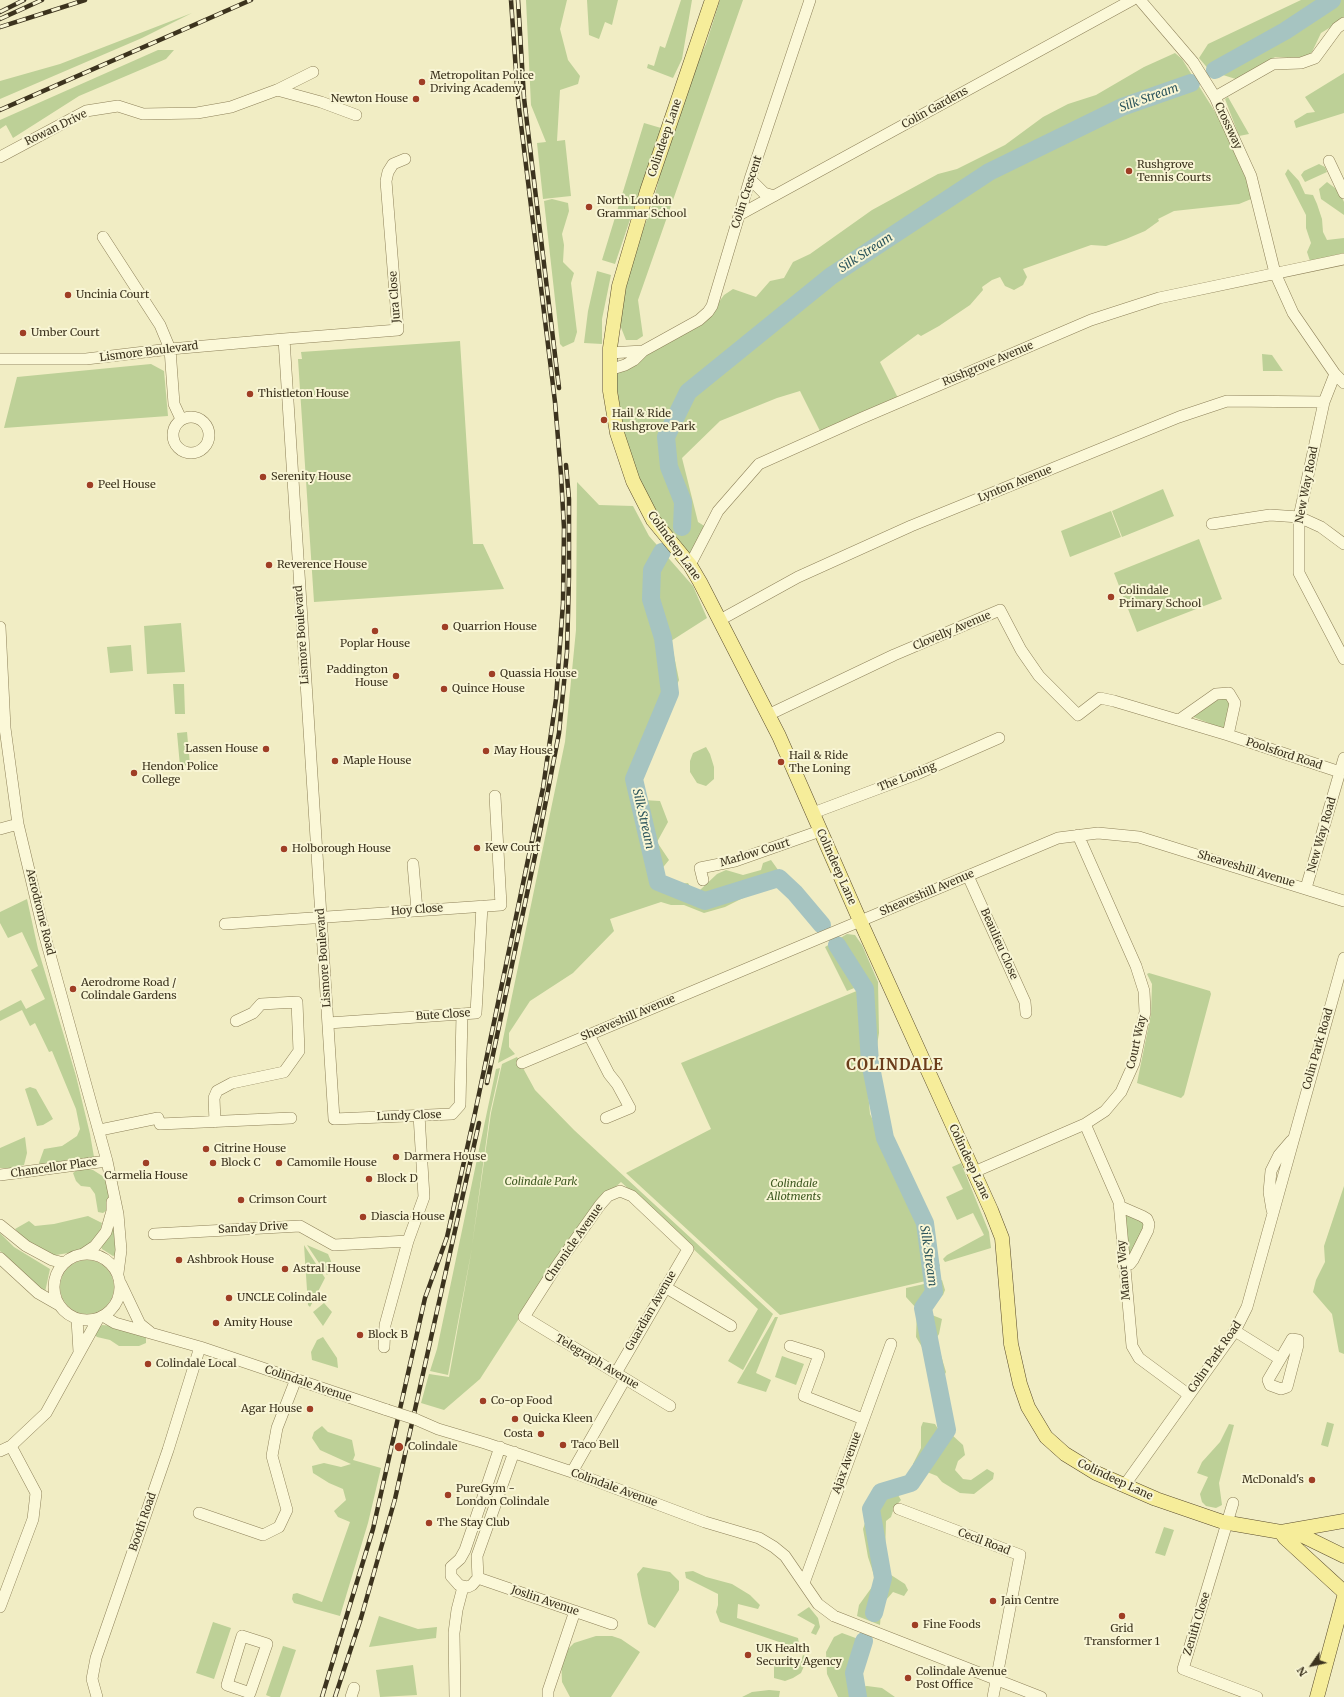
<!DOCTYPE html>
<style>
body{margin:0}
#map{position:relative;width:1344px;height:1697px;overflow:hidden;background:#f1edc4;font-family:Merriweather,serif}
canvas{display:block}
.north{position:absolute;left:1292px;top:1645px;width:40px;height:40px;-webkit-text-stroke:3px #f8f5d4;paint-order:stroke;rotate:236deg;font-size:11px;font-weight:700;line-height:16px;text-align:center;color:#3c331e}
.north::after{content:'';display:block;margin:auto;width:14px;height:18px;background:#3c331e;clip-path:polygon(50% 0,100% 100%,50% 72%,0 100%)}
</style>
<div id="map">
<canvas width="1344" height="1697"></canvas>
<div class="north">N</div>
</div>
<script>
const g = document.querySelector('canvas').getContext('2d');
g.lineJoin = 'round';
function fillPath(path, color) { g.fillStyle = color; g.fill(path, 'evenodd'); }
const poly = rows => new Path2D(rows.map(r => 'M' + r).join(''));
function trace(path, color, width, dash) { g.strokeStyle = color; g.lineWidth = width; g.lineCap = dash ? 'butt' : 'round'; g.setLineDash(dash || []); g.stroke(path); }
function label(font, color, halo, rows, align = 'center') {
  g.font = font + ' Merriweather,serif'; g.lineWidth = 4; g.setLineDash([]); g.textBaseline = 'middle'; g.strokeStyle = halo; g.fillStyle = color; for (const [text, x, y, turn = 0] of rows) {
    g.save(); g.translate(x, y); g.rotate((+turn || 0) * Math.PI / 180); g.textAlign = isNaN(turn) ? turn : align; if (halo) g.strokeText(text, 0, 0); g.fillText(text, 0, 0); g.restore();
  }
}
fillPath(poly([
 [526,0,567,0,560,29,568,60,580,76,578,84,560,90,557,141,565,140,571,196,543,199,537,143,546,142,531,105],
 [587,0,618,0,612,25,605,22,599,39,589,35],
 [681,0,692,0,682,59,673,78,647,68,648,64,654,66,660,46,665,48],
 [720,0,743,0,638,300,643,336,637,340,626,340,618,320,623,283,652,206,669,140,690,78,706,44],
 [1301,0,1344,0,1344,19,1321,33,1312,52,1305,58,1275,57,1239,80,1210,71,1199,58,1208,44],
 [192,13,142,38,0,99,0,81,60,64],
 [158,50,174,50,166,59,79,96,13,138,6,125,0,129,0,120],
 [1175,53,1182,59,1217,115,1251,176,1256,197,1239,204,1174,211,1158,219,1159,221,1145,231,1126,239,1106,246,1091,245,1023,269,1027,277,1023,285,1014,290,1005,286,1000,277,992,280,982,287,983,290,970,305,939,326,921,336,918,334,880,362,900,402,822,435,800,391,777,398,720,421,682,458,698,522,709,529,690,565,653,522,617,433,616,379,619,367,703,324,724,295,733,289,756,297,770,281,784,278,793,262,810,254,872,210,938,174,957,169,1005,145,1043,117,1068,104,1096,95,1144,67],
 [1344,73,1344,113,1296,128,1294,121,1307,113,1315,112,1305,97],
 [1228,97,1249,134,1239,136,1225,99],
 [644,123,661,128,615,264,602,260],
 [1319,164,1325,167,1327,172,1305,182,1301,175,1304,171],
 [1288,169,1299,181,1305,194,1313,195,1317,204,1322,219,1323,232,1327,240,1344,238,1344,253,1310,261,1307,252,1311,243,1306,228,1306,215,1285,174],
 [1327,182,1339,191,1344,202,1344,215,1321,199,1319,189],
 [552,199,568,203,569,211,562,234,564,245,563,262,574,273,571,283,577,332,574,342,563,347,560,344,544,201],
 [597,271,611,275,602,319,602,344,584,343,588,311],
 [460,341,473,544,483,544,504,589,314,602,298,359,302,359,301,352],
 [1262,354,1272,355,1283,371,1263,371],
 [151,364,164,371,168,416,4,428,17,377],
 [577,482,599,505,633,506,649,536,693,586,707,618,671,641,679,680,644,764,638,785,643,800,660,801,668,822,657,842,669,860,660,871,671,885,688,883,692,890,700,890,717,874,726,870,743,875,761,870,763,863,771,860,781,874,795,883,775,882,725,907,704,913,684,905,671,905,661,902,610,919,614,931,573,973,530,1001,509,1033,509,1047,515,1054,498,1063,565,742,576,630],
 [1163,489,1174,516,1122,537,1112,511],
 [1111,511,1121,537,1070,557,1061,531],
 [1199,539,1222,599,1137,632,1114,573],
 [181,623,185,672,147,674,144,626],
 [131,645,133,671,110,673,107,647],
 [173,684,184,684,185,714,175,714],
 [1227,697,1232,707,1226,730,1191,716,1217,700],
 [187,732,190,765,180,766,177,733],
 [706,747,710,754,714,767,714,779,706,786,697,783,690,772,690,761,693,753],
 [27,899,38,949,76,1076,90,1134,94,1157,88,1165,74,1159,40,1166,39,1163,44,1149,62,1146,77,1136,80,1129,76,1109,52,1051,49,1052,35,1023,30,1026,22,1010,0,1021,0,1011,21,1000,26,1009,45,999,31,970,38,966,22,932,8,938,0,923,0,912],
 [847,934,855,935,862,945,878,982,879,1033,874,1064,878,1095,889,1135,901,1164,911,1186,930,1217,933,1246,940,1266,934,1270,929,1269,922,1223,873,1113,861,989,859,986,847,991,825,947],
 [1149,973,1210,991,1211,994,1184,1095,1181,1098,1137,1083,1151,1014,1152,984,1147,974],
 [859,990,870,1114,921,1223,930,1280,780,1315,626,1173,711,1129,681,1063],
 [517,1057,535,1090,574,1130,773,1314,743,1370,728,1361,758,1309,621,1182,602,1199,547,1275,480,1379,444,1410,421,1403,429,1374,449,1377,472,1248,448,1375,430,1371,437,1349,496,1069,500,1068,490,1113,472,1246,491,1113,502,1064],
 [30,1087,36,1089,53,1119,43,1125,37,1126,25,1089],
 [25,1137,27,1153,24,1165,11,1168,0,1168,0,1148],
 [961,1163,989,1232,991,1248,945,1262,943,1259,947,1255,984,1235,973,1213,957,1220,946,1197,963,1189,952,1167],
 [80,1168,93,1170,104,1177,109,1188,107,1210,103,1213,98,1212,95,1194,90,1187,81,1186,76,1181,73,1173],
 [1344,1186,1344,1354,1339,1352,1332,1314,1313,1292,1316,1280,1325,1262,1324,1246],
 [1124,1212,1142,1218,1146,1225,1133,1254,1126,1255],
 [88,1216,102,1223,99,1235,86,1247,74,1252,50,1256,29,1243,15,1229,29,1221,35,1226,54,1224],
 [111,1229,116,1229,119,1254,113,1256,102,1249,100,1244],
 [0,1233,14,1247,50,1269,45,1292,24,1276,0,1251],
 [304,1245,325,1278,310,1307,308,1305],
 [307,1245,328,1254,333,1266,327,1275],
 '60 1287a27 27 0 1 1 54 0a27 27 0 1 1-54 0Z',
 [942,1280,945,1290,943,1295,929,1305,932,1315,942,1319,939,1334,936,1339,946,1372,940,1385,951,1434,963,1445,965,1455,958,1461,955,1470,963,1479,971,1480,987,1469,994,1473,993,1479,974,1494,960,1493,942,1482,937,1476,917,1468,913,1464,921,1448,921,1427,923,1422,935,1424,938,1429,941,1418,922,1347,916,1337,917,1309,906,1297,906,1288],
 [324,1303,332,1312,323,1326,313,1312],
 [775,1317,778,1317,756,1373,771,1380,766,1392,737,1383],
 [102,1325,114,1326,146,1335,146,1343,139,1346,119,1346,110,1340,97,1337,94,1334],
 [323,1337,337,1358,338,1368,312,1360,311,1352,317,1340],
 [782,1356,804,1364,796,1385,775,1377],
 [1327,1422,1334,1424,1328,1447,1321,1445],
 [1229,1424,1234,1425,1219,1483,1222,1505,1216,1508,1206,1506,1202,1502,1200,1494,1208,1477,1197,1473,1202,1462,1220,1442],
 [322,1426,328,1432,352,1440,355,1455,353,1460,381,1468,368,1523,340,1616,294,1603,292,1599,293,1594,297,1593,322,1602,350,1522,338,1517,334,1511,346,1500,343,1489,329,1483,313,1473,312,1466,324,1463,341,1467,351,1464,320,1450,312,1438,314,1432],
 [889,1494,898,1495,901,1500,894,1508,891,1517,886,1521,885,1555,891,1575,905,1584,908,1590,904,1596,893,1592,886,1600,881,1613,880,1625,857,1616,859,1605,872,1587,875,1578,868,1557,863,1529,872,1503],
 [1164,1527,1174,1530,1165,1556,1155,1553],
 [643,1567,670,1572,679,1581,679,1590,655,1628,648,1624,641,1595,637,1574],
 [693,1571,706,1577,732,1584,750,1595,760,1605,758,1609,738,1604,737,1618,798,1638,800,1649,720,1622,716,1612,718,1605,718,1594,686,1578,685,1572],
 [809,1607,818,1618,820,1627,816,1635,811,1633,815,1625,797,1615],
 [379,1616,418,1629,437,1627,436,1638,369,1647],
 [213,1622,231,1628,214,1679,196,1673],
 [842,1633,861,1640,850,1676,853,1688,867,1686,882,1688,895,1697,838,1697,827,1674,826,1652,834,1637],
 [596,1636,612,1636,621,1639,640,1652,611,1697,570,1697,562,1682,561,1656,574,1643],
 [283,1646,296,1650,280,1697,271,1697,266,1695],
 [803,1655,808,1657,801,1673,793,1678,785,1681,774,1678,774,1659,798,1668],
 [413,1665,417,1695,380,1697,376,1670],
 [769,1690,780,1691,779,1697,742,1697,752,1692]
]), '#bdd097');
trace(poly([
 [1215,70,1285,31,1332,0],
 [682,527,683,502,669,467,666,437,688,392,831,276,989,172,1122,107,1191,83],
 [662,552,652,570,651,599,663,638,670,693,634,779,658,882,705,901,779,878,795,893,822,925],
 [837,945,865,989,870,1062,885,1138,925,1223,934,1292,923,1308,947,1430,911,1483,881,1492,871,1509,883,1578,874,1613],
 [858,1697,854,1673,864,1641]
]), '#a6c4c1', 18);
const minor = poly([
 [1140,0,1193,62,1215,97,1251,176,1275,273,1293,313,1335,374,1344,383],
 [277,90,321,102,356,115],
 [1215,97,1273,64,1301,63,1315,58,1337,28,1344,23],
 [0,157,86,111,118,106,143,114,197,113,231,107,277,90,313,72],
 [1329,161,1344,193],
 [750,179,764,193,774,196],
 [739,215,1132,0],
 [103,237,160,325,170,349,174,404,181,419],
 [284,339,398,330,386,181,388,172,393,164,405,159],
 [643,351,699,320,708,312,712,306,750,179,810,0],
 [0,359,86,359,170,349,284,339,334,1119,452,1114,460,1105,462,1014],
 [609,370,625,365,634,360,643,351,609,353],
 [1335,374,1324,402,1299,517,1299,573,1344,659],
 '173 435a18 18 0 1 1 36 0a18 18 0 1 1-36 0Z',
 [1212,524,1270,515,1299,517,1321,527,1344,544],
 [690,565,718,511,759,464,862,418,1091,320,1159,298,1344,259],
 [720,620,798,577,911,526,1179,417,1227,401,1324,402],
 [0,627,5,728,18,824,44,933,107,1161,118,1214,121,1250,118,1273],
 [768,715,894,655,1000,610,1021,650,1039,676,1078,715,1100,698,1114,701,1228,735,1340,772],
 [1179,720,1216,694,1229,693,1235,703,1228,735],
 [813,813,917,774,999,738],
 [0,829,18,824],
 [413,864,417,910],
 [968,876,1025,1002,1026,1013],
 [703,880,700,868,735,861,820,831],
 [1306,888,1344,758],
 [225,924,501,905,495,796],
 [328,1023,476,1013,482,906],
 [589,1035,609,1074,617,1084,630,1108,606,1118],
 [522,1063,1058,838,1098,833,1139,837,1344,901],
 [215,1122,214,1098,217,1091,232,1083,284,1072,299,1051,297,1002,261,1004,253,1013,236,1021],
 [1085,1124,1119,1202,1132,1346,1139,1358,1189,1395],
 [100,1130,158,1118,160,1124,291,1118],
 [974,1172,1085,1124,1105,1111,1121,1092,1134,1063,1145,1012,1144,991,1136,966,1078,835],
 [0,1175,107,1161],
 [1119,1206,1142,1216,1147,1219,1149,1224,1148,1230,1133,1260,1130,1264,1123,1265],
 [1272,1210,1269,1192,1271,1171,1279,1155,1291,1141],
 [0,1225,26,1246,52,1260,64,1263],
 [154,1234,300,1226,334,1245,408,1241,424,1197,419,1115],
 '54 1287a33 33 0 1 1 66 0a33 33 0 1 1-66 0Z',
 [83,1254,95,1246,106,1232,112,1211,112,1202],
 [0,1258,38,1293,59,1305],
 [121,1284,140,1324,150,1332],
 [665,1287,731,1326],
 [103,1316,115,1323,200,1347,387,1410],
 [77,1319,79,1352],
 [1235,1331,1280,1359],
 [1292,1339,1298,1340,1298,1345,1287,1387,1281,1389,1270,1385,1268,1380,1292,1339],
 [790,1346,819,1355,804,1396,863,1419],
 [384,1347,385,1325,408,1241],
 [616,1373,688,1249,632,1196,620,1191,608,1196,600,1205,556,1267,524,1317,670,1406],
 [415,1419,438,1429,485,1443,572,1472,705,1522,759,1538,774,1547,785,1556,818,1604,834,1616,1041,1697],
 [500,1447,465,1550,460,1559,451,1567,451,1576,459,1585,468,1587,472,1585,478,1578,477,1556,514,1452],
 [0,1451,11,1446,46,1413,98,1319],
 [572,1472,625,1379],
 [1124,1486,1235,1331,1247,1307,1344,958],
 [1233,1503,1183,1669,1257,1697],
 [899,1509,1020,1555,993,1697],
 [199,1513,263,1535,279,1527,287,1510,272,1456,277,1428,296,1379],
 [478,1578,612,1624],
 [804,1583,891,1344],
 [0,1607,33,1519,36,1493,11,1446],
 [242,1636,267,1644,250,1693,227,1685,242,1636],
 [97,1697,92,1679,96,1658,168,1450,200,1347],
 [351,1697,354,1688],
 [455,1697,454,1633,457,1610,463,1587],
 [548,1697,548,1691,575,1611]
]);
const major = poly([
 [712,0,647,191,619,286,610,348,610,391,617,433,633,481,653,520,690,565,700,582,779,736,857,914,991,1210,1002,1238,1011,1344,1020,1384,1028,1407,1046,1437,1065,1454,1096,1473,1156,1499,1223,1522,1281,1532,1344,1521],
 [1295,1530,1299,1534,1344,1556],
 [1281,1532,1285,1538,1344,1592],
 [1317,1697,1344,1597]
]);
trace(minor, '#8d8059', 12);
trace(major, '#5a4c2d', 15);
trace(minor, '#fbf8d8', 11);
trace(major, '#f6ed9a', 14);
const rail = poly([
 [518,0,524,98,559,388],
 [0,12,24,0],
 [0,19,42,0],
 [0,27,85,0],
 [0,110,251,0],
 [487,1083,539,837,559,733,567,652,569,576,569,499,566,465],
 [322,1697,373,1529,425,1298,447,1237,475,1113,543,788,556,699,563,603,564,528,561,475,555,402,518,100,511,0],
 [335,1697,361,1618,395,1499,479,1123]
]);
trace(rail, '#3c331e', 4.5);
trace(rail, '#f8f5d4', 3, [9]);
const minorBridge = poly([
 [387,1410,415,1419]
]);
trace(minorBridge, '#8d8059', 12, []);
trace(minorBridge, '#fbf8d8', 11);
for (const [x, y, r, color] of [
 [422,82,4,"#9f3e25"],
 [416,99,4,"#9f3e25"],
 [1129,171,4,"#9f3e25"],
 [589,207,4,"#9f3e25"],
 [68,295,4,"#9f3e25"],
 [23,333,4,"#9f3e25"],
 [250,394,4,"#9f3e25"],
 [604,420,4,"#9f3e25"],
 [263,477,4,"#9f3e25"],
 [90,485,4,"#9f3e25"],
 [269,565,4,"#9f3e25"],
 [1111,597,4,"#9f3e25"],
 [445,627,4,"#9f3e25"],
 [375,631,4,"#9f3e25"],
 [492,674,4,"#9f3e25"],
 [396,676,4,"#9f3e25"],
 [444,689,4,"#9f3e25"],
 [266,749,4,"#9f3e25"],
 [486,751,4,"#9f3e25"],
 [335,761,4,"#9f3e25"],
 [781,762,4,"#9f3e25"],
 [134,773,4,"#9f3e25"],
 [477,848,4,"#9f3e25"],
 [284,849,4,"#9f3e25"],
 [73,989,4,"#9f3e25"],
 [206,1149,4,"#9f3e25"],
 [396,1157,4,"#9f3e25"],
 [146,1163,4,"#9f3e25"],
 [213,1163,4,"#9f3e25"],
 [279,1163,4,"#9f3e25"],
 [369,1179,4,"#9f3e25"],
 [241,1200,4,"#9f3e25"],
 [363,1217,4,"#9f3e25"],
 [179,1260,4,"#9f3e25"],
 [285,1269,4,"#9f3e25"],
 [229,1298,4,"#9f3e25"],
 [216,1323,4,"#9f3e25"],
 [360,1335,4,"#9f3e25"],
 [148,1364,4,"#9f3e25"],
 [483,1401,4,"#9f3e25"],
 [310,1409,4,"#9f3e25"],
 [515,1419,4,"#9f3e25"],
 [541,1434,4,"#9f3e25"],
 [563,1445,4,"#9f3e25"],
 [399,1447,5,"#9f3e25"],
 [1312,1480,4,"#9f3e25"],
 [448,1495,4,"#9f3e25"],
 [429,1523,4,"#9f3e25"],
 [993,1601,4,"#9f3e25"],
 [1122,1616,4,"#9f3e25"],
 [915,1625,4,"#9f3e25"],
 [748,1655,4,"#9f3e25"],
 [908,1678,4,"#9f3e25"]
]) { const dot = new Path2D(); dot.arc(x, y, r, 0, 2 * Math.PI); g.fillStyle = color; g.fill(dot); trace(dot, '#f8f5d4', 1.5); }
label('11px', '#3c331e', '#f8f5d4', [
 ["Metropolitan Police",430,76],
 ["Driving Academy",430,89],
 ["Newton House",408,99,"right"],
 ["Rushgrove",1137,165],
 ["Tennis Courts",1137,178],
 ["North London",597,201],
 ["Grammar School",597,214],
 ["Uncinia Court",76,295],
 ["Umber Court",31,333],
 ["Thistleton House",258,394],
 ["Hail & Ride",612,414],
 ["Rushgrove Park",612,427],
 ["Serenity House",271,477],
 ["Peel House",98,485],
 ["Reverence House",277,565],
 ["Colindale",1119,591],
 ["Primary School",1119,604],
 ["Quarrion House",453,627],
 ["Poplar House",375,644,"center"],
 ["Paddington",388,670,"right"],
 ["House",388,683,"right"],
 ["Quassia House",500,674],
 ["Quince House",452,689],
 ["Lassen House",258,749,"right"],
 ["May House",494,751],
 ["Hail & Ride",789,756],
 ["The Loning",789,769],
 ["Maple House",343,761],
 ["Hendon Police",142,767],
 ["College",142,780],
 ["Kew Court",485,848],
 ["Holborough House",292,849],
 ["Aerodrome Road /",81,983],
 ["Colindale Gardens",81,996],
 ["Citrine House",214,1149],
 ["Darmera House",404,1157],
 ["Block C",221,1163],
 ["Camomile House",287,1163],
 ["Carmelia House",146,1176,"center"],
 ["Block D",377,1179],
 ["Crimson Court",249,1200],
 ["Diascia House",371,1217],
 ["Ashbrook House",187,1260],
 ["Astral House",293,1269],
 ["UNCLE Colindale",237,1298],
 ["Amity House",224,1323],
 ["Block B",368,1335],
 ["Colindale Local",156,1364],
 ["Co-op Food",491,1401],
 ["Agar House",302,1409,"right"],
 ["Quicka Kleen",523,1419],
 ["Costa",533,1434,"right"],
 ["Taco Bell",571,1445],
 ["Colindale",408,1447],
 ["McDonald's",1304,1480,"right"],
 ["PureGym -",456,1489],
 ["London Colindale",456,1502],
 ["The Stay Club",437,1523],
 ["Jain Centre",1001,1601],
 ["Fine Foods",923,1625],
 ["Grid",1122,1629,"center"],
 ["Transformer 1",1122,1642,"center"],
 ["UK Health",756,1649],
 ["Security Agency",756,1662],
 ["Colindale Avenue",916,1672],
 ["Post Office",916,1685]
], 'left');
label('11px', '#3c331e', '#f8f5d4', [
 ["Colin Gardens",935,108,-29],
 ["Crossway",1228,126,65],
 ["Rowan Drive",56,128,-26],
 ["Colindeep Lane",665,138,-71],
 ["Colin Crescent",747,192,-72],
 ["Jura Close",395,297,-94],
 ["Lismore Boulevard",149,352,-7],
 ["Rushgrove Avenue",988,364,-23],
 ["Lynton Avenue",1015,484,-22],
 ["New Way Road",1307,485,-79],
 ["Colindeep Lane",674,546,54],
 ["Clovelly Avenue",952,631,-23],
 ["Lismore Boulevard",302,635,-94],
 ["Poolsford Road",1284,754,18],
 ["The Loning",907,777,-22],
 ["New Way Road",1322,835,-74],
 ["Marlow Court",755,853,-17],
 ["Colindeep Lane",836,867,66],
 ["Sheaveshill Avenue",1246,869,17],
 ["Sheaveshill Avenue",927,893,-23],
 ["Hoy Close",417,910,-4],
 ["Aerodrome Road",40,912,76],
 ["Beaulieu Close",999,944,66],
 ["Lismore Boulevard",324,958,-94],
 ["Bute Close",443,1015,-4],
 ["Sheaveshill Avenue",628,1018,-23],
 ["Court Way",1137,1042,-77],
 ["Colin Park Road",1318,1049,-74],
 ["Lundy Close",409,1116,-2],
 ["Colindeep Lane",969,1162,65],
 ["Chancellor Place",54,1168,-8],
 ["Sanday Drive",253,1228,-3],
 ["Chronicle Avenue",574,1243,-55],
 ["Manor Way",1124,1270,-95],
 ["Guardian Avenue",651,1311,-60],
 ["Colin Park Road",1215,1357,-55],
 ["Telegraph Avenue",597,1362,31],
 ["Colindale Avenue",308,1384,19],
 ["Ajax Avenue",847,1463,-70],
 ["Colindeep Lane",1115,1480,25],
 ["Colindale Avenue",614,1488,20],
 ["Booth Road",143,1522,-71],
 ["Cecil Road",984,1542,21],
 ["Joslin Avenue",545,1601,19],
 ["Zenith Close",1197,1624,-73]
]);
label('italic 11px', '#405a23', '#f8f5d4', [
 ["Colindale Park",541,1182],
 ["Colindale",794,1184],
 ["Allotments",794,1197]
]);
label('italic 12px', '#2c555c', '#f8f5d4', [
 ["Silk Stream",1149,98,-20],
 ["Silk Stream",866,253,-33],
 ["Silk Stream",643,819,77],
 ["Silk Stream",928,1256,82]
]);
g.letterSpacing = '1px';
label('bold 15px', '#6b3d1b', '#f8f5d4', [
 ["COLINDALE",895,1066]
]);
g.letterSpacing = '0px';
</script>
